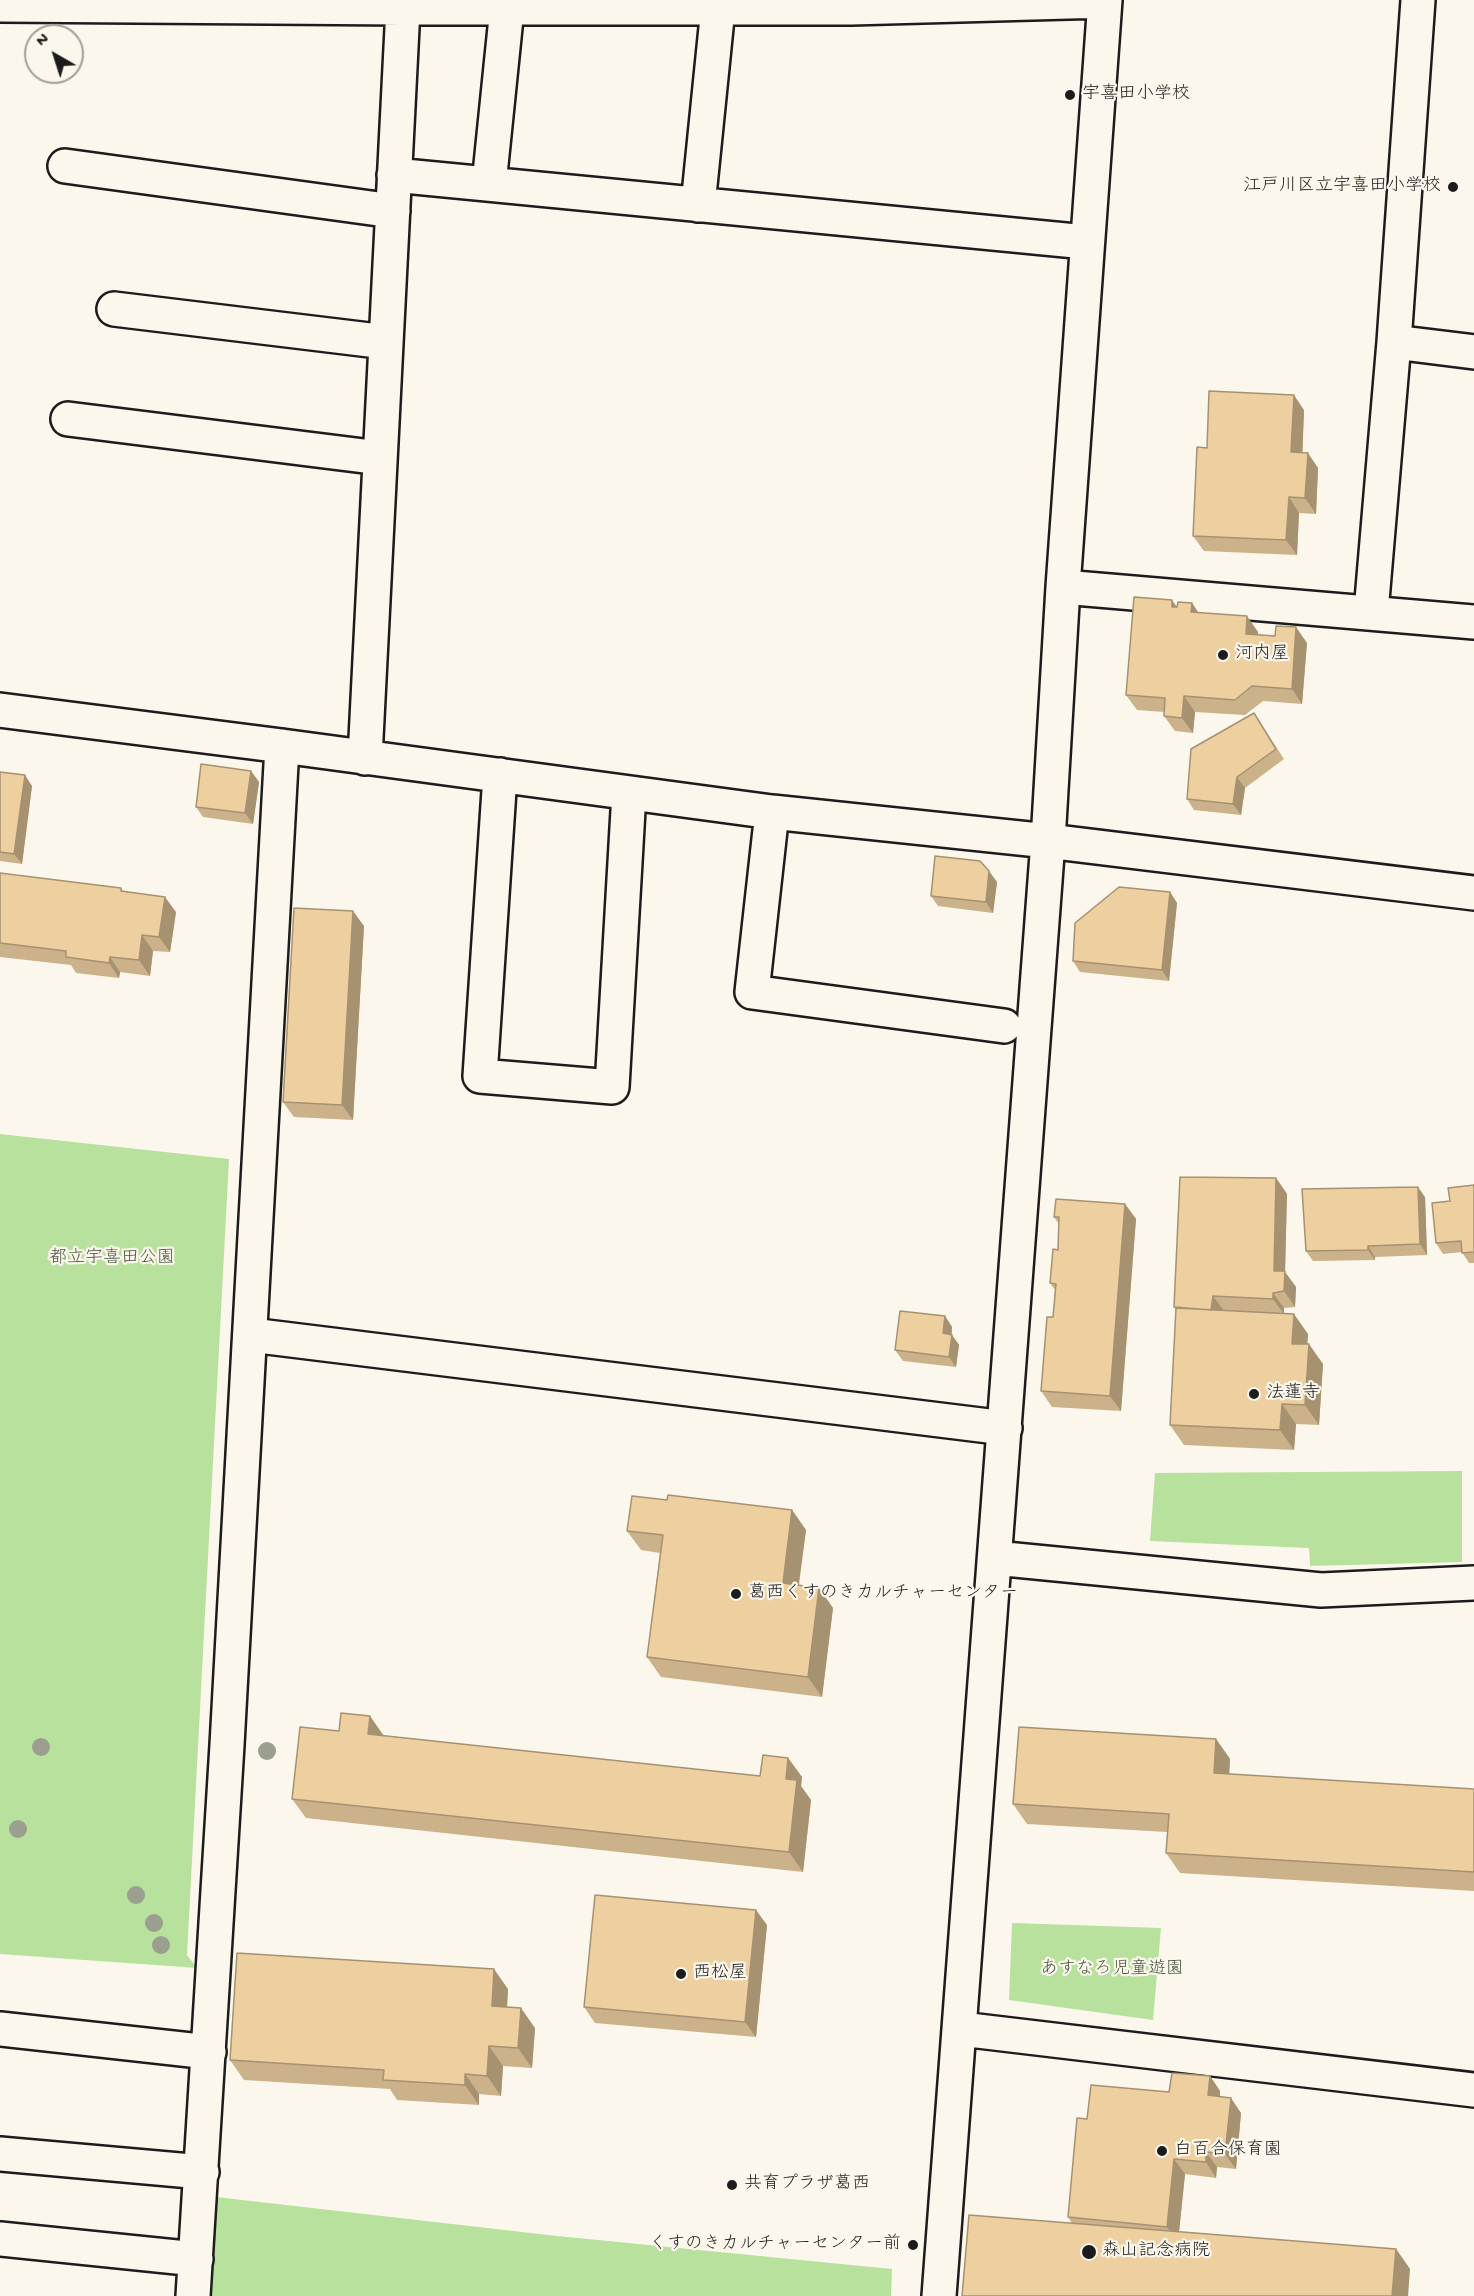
<!DOCTYPE html>
<meta charset="utf-8">
<style>
body{margin:0}
#map{position:relative;width:1474px;height:2296px;overflow:hidden;background:#fbf7ec;font-family:"Gochi Hand",sans-serif}
canvas{display:block}
.north{position:absolute;left:24px;top:24px;width:60px;height:60px;box-sizing:border-box;background:#fbf7ec;border:2px solid #a29f99;border-radius:50%;rotate:321deg;font-size:16px;font-weight:700;line-height:24px;text-align:center;color:#1c1c1c}
.north::after{content:'';display:block;margin:auto;width:21px;height:27px;background:#1c1c1c;clip-path:polygon(50% 0,100% 100%,50% 72%,0 100%)}
</style>
<div id="map">
<canvas width="1474" height="2296"></canvas>
<div class="north">N</div>
</div>
<script>
const g = document.querySelector('canvas').getContext('2d');
g.lineJoin = 'round';
function fillPath(path, color) { g.fillStyle = color; g.fill(path, 'evenodd'); }
const poly = rows => new Path2D(rows.map(r => 'M' + r).join(''));
function trace(path, color, width, dash) { g.strokeStyle = color; g.lineWidth = width; g.lineCap = dash ? 'butt' : 'round'; g.setLineDash(dash || []); g.stroke(path); }
function label(font, color, halo, rows, align = 'center') {
  g.font = font + ' "Gochi Hand","Klee One",sans-serif'; g.lineWidth = 4.5; g.setLineDash([]); g.textBaseline = 'middle'; g.strokeStyle = halo; g.fillStyle = color; for (const [text, x, y, turn = 0] of rows) {
    g.save(); g.translate(x, y); g.rotate((+turn || 0) * Math.PI / 180); g.textAlign = isNaN(turn) ? turn : align; if (halo) g.strokeText(text, 0, 0); g.fillText(text, 0, 0); g.restore();
  }
}
fillPath(poly([
 [0,1134,229,1159,187,1955,197,1968,0,1954],
 [1462,1471,1462,1562,1310,1566,1309,1548,1150,1541,1155,1473],
 [1012,1923,1161,1928,1153,2020,1009,2000],
 [216,2197,557,2236,892,2269,891,2296,208,2296]
]), '#b8e19d');
const minor = poly([
 [0,5,403,8,851,8,1105,1],
 [65,166,393,211],
 [394,175,1086,242],
 [489,184,507,8],
 [698,205,718,8],
 [114,309,386,342],
 [1394,342,1474,352],
 [68,419,380,458],
 [1063,587,1474,622],
 [1371,612,1394,342,1418,0],
 [0,710,282,746,772,812,1048,841,1474,893],
 [365,758,403,8],
 [500,775,480,1076,612,1087,629,793],
 [772,812,752,992,1004,1026],
 [251,1335,1005,1428],
 [995,1558,1321,1590,1474,1583],
 [0,2029,209,2052],
 [961,2029,1474,2090],
 [0,2154,202,2172],
 [0,2239,196,2259],
 [193,2296,227,1745,282,746],
 [939,2296,1048,841,1063,587,1105,0]
]);
trace(minor, '#1c1c1c', 38);
trace(minor, '#fbf7ec', 33);
g.fillStyle = '#9a9f8f';
for (const [x, y] of [
 [41,1747],
 [267,1751],
 [18,1829],
 [136,1895],
 [154,1923],
 [161,1945]
]) { g.beginPath(); g.arc(x, y, 9, 0, 2 * Math.PI); g.fill(); }
fillPath(poly([
 [1304,410,1302,453,1318,468,1316,514,1299,513,1297,555,1204,551,1193,536,1207,448],
 [1192,603,1198,613,1258,632,1258,635,1307,643,1302,704,1263,701,1245,715,1195,712,1193,733,1175,731,1164,716,1164,712,1137,710,1126,695,1177,607],
 [1261,724,1284,759,1245,788,1241,815,1194,810,1187,799],
 [251,771,259,782,253,824,203,817,196,807],
 [0,772,32,786,22,864,0,861],
 [0,873,121,888,124,892,176,912,170,952,153,951,150,976,120,972,119,978,76,973,71,965,0,957],
 [997,882,993,913,938,906,931,896],
 [1170,892,1177,903,1169,981,1080,972,1073,961],
 [364,926,353,1120,294,1117,283,1102],
 [1276,1178,1287,1194,1285,1272,1296,1287,1295,1307,1284,1308,1284,1314,1308,1334,1307,1344,1323,1364,1319,1425,1296,1424,1294,1450,1184,1445,1170,1425,1176,1310,1174,1307],
 [1474,1185,1474,1263,1469,1263,1462,1252,1443,1254,1436,1243,1450,1201],
 [1425,1197,1427,1255,1375,1257,1375,1260,1313,1261,1306,1251],
 [1125,1204,1136,1219,1121,1411,1052,1407,1041,1391,1053,1317,1055,1290,1050,1283,1058,1250,1059,1224,1054,1217],
 [945,1316,952,1327,952,1335,959,1345,956,1367,903,1361,895,1350],
 [667,1500,792,1510,806,1530,799,1585,819,1588,833,1608,822,1697,661,1677,647,1657,660,1553,641,1550,627,1531],
 [384,1736,760,1776,788,1758,802,1777,801,1786,811,1800,803,1872,306,1818,292,1799],
 [1216,1739,1230,1759,1229,1774,1474,1789,1474,1891,1180,1873,1166,1853,1167,1832,1027,1824,1013,1804],
 [767,1925,756,2037,595,2023,584,2007],
 [508,1989,507,2007,535,2028,532,2068,503,2066,501,2096,479,2094,479,2105,397,2100,390,2089,244,2080,230,2060],
 [1210,2076,1220,2091,1220,2097,1241,2113,1236,2169,1217,2167,1216,2178,1185,2174,1179,2232,1396,2249,1410,2269,1072,2223,1068,2217,1087,2119,1169,2092]
]), '#ccb28a');
fillPath(poly([
 [1294,395,1304,410,1302,467,1291,452],
 [1308,453,1318,468,1316,514,1305,498],
 [1289,497,1299,513,1297,555,1286,540],
 [1172,600,1183,616,1172,607],
 [1192,603,1202,618,1191,612],
 [1247,616,1258,632,1256,649,1246,634],
 [1296,627,1307,643,1302,704,1292,689],
 [1184,696,1195,712,1193,733,1182,718],
 [251,771,259,782,253,824,245,813],
 [25,775,32,786,22,864,14,854],
 [1237,777,1245,788,1241,815,1233,804],
 [989,871,997,882,993,913,986,902],
 [1170,892,1177,903,1169,981,1162,970],
 [165,897,176,912,170,952,159,937],
 [353,911,364,926,353,1120,342,1105],
 [142,935,153,951,150,976,139,960],
 [110,957,120,972,119,978,109,963],
 [1276,1178,1287,1194,1285,1272,1296,1287,1295,1307,1284,1291,1274,1271],
 [1418,1187,1425,1197,1427,1255,1420,1244],
 [1125,1204,1136,1219,1121,1411,1110,1396],
 [1368,1246,1375,1257,1375,1260,1368,1250],
 [1273,1293,1284,1308,1284,1314,1273,1299],
 [1213,1296,1224,1311,1211,1310],
 [1294,1314,1308,1334,1306,1364,1292,1344],
 [945,1316,952,1327,950,1344,943,1333],
 [952,1335,959,1345,956,1367,949,1357],
 [1309,1344,1323,1364,1319,1425,1305,1405],
 [1282,1404,1296,1424,1294,1450,1280,1430],
 [792,1510,806,1530,796,1603,783,1583],
 [819,1588,833,1608,822,1697,808,1677],
 [370,1716,384,1736,368,1734],
 [1216,1739,1230,1759,1228,1793,1214,1773],
 [788,1758,802,1777,801,1786,811,1800,803,1872,789,1852,786,1779],
 [756,1910,767,1925,756,2037,745,2022],
 [494,1969,508,1989,506,2025,492,2006],
 [521,2008,535,2028,532,2068,518,2048],
 [489,2046,503,2066,501,2096,487,2076],
 [465,2074,479,2094,479,2105,465,2085],
 [1210,2076,1220,2091,1219,2111,1208,2095],
 [1231,2098,1241,2113,1236,2169,1225,2154],
 [1206,2152,1217,2167,1216,2178,1206,2162],
 [1174,2159,1185,2174,1178,2242,1167,2227],
 [1396,2249,1410,2269,1408,2296,1392,2296]
]), '#a69170');
const building = poly([
 [1209,391,1294,395,1291,452,1308,453,1305,498,1289,497,1286,540,1193,536,1197,447,1207,448,1209,391],
 [1134,597,1172,600,1172,607,1177,607,1178,602,1192,603,1191,612,1247,616,1246,634,1275,636,1276,626,1296,627,1292,689,1252,686,1235,700,1184,696,1182,718,1164,716,1165,698,1126,695,1134,597],
 [1254,713,1276,749,1237,777,1233,804,1187,799,1191,749,1254,713],
 [201,764,251,771,245,813,196,807,201,764],
 [0,772,25,775,14,854,0,852,0,772],
 [935,856,980,861,989,871,986,902,931,896,935,856],
 [0,873,121,888,121,891,165,897,159,937,142,935,139,960,110,957,109,963,66,957,66,951,0,943,0,873],
 [1119,887,1170,892,1162,970,1073,961,1075,923,1119,887],
 [294,908,353,911,342,1105,283,1102,294,908],
 [1180,1177,1276,1178,1274,1271,1285,1271,1284,1291,1273,1293,1273,1299,1213,1296,1211,1310,1174,1307,1180,1177],
 [1474,1185,1474,1252,1462,1253,1461,1241,1436,1243,1432,1203,1450,1201,1448,1188,1474,1185],
 [1418,1187,1420,1244,1368,1246,1368,1250,1306,1251,1302,1189,1418,1187],
 [1056,1199,1125,1204,1110,1396,1041,1391,1047,1317,1053,1317,1056,1284,1050,1283,1053,1249,1058,1250,1059,1217,1054,1217,1056,1199],
 [1176,1308,1294,1314,1292,1344,1309,1344,1305,1405,1282,1404,1280,1430,1170,1425,1176,1308],
 [900,1311,945,1316,943,1333,952,1335,949,1357,895,1350,900,1311],
 [668,1495,792,1510,783,1583,819,1588,808,1677,647,1657,663,1535,627,1531,632,1496,667,1500,668,1495],
 [341,1713,370,1716,368,1734,760,1776,763,1755,788,1758,786,1779,797,1780,789,1852,292,1799,300,1727,339,1731,341,1713],
 [1019,1727,1216,1739,1214,1773,1474,1789,1474,1872,1166,1853,1169,1814,1013,1804,1019,1727],
 [595,1895,756,1910,745,2022,584,2007,595,1895],
 [237,1953,494,1969,492,2006,521,2008,518,2048,489,2046,487,2076,465,2074,465,2085,383,2080,384,2070,230,2060,237,1953],
 [1172,2073,1210,2076,1208,2095,1231,2098,1225,2154,1206,2152,1206,2162,1174,2159,1167,2227,1068,2217,1077,2118,1087,2119,1091,2085,1169,2092,1172,2073],
 [969,2215,1396,2249,1392,2296,962,2296,969,2215]
]);
fillPath(building, '#edcfa0');
trace(building, '#a69170', 1.5);
for (const [x, y, r, color] of [
 [1070,95,6,"#1c1c1c"],
 [1453,187,6,"#1c1c1c"],
 [1223,655,6,"#1c1c1c"],
 [1254,1394,6,"#1c1c1c"],
 [736,1594,6,"#1c1c1c"],
 [681,1974,6,"#1c1c1c"],
 [1162,2151,6,"#1c1c1c"],
 [732,2185,6,"#1c1c1c"],
 [913,2245,6,"#1c1c1c"],
 [1089,2252,8,"#1c1c1c"]
]) { const dot = new Path2D(); dot.arc(x, y, r, 0, 2 * Math.PI); g.fillStyle = color; g.fill(dot); trace(dot, '#fbf7ec', 2); }
label('18px', '#1c1c1c', '#fbf7ec', [
 ["宇喜田小学校",1082,95],
 ["江戸川区立宇喜田小学校",1441,187,"right"],
 ["河内屋",1235,655],
 ["法蓮寺",1266,1394],
 ["葛西くすのきカルチャーセンター",748,1594],
 ["西松屋",693,1974],
 ["白百合保育園",1174,2151],
 ["共育プラザ葛西",744,2185],
 ["くすのきカルチャーセンター前",901,2245,"right"],
 ["森山記念病院",1102,2252]
], 'left');
label('18px', '#4b5743', '#fbf7ec', [
 ["都立宇喜田公園",112,1259],
 ["あすなろ児童遊園",1112,1970]
]);
</script>
